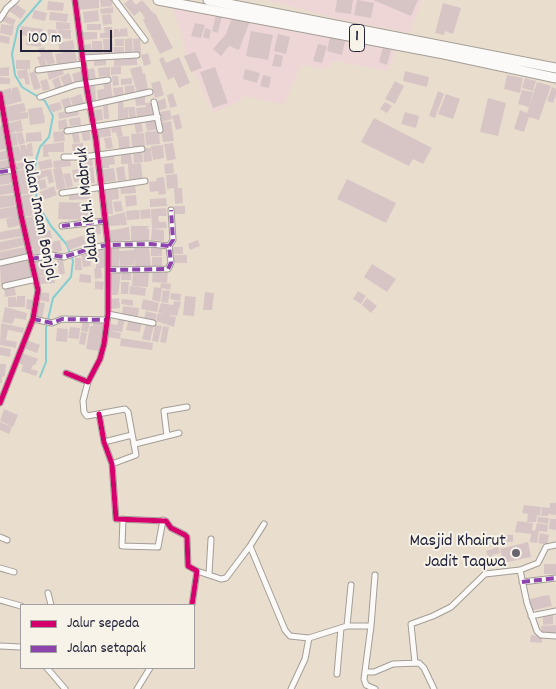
<!DOCTYPE html>
<style>
body{margin:0}
#map{position:relative;width:556px;height:689px;overflow:hidden;background:#e9dece;font-family:Dekko,sans-serif}
canvas{display:block}
.legend{position:absolute;left:20px;top:604px;width:175px;height:65px;box-sizing:border-box;background:#f7f3e8;border:1px solid #a29fa3;margin:0;padding:6px 9px;list-style:none;font-size:15px;color:#22223b}
.legend li{display:flex;align-items:center;gap:10px;height:25px}
.legend b{width:25px;border:1px solid #a29fa3}
.scale{position:absolute;left:20px;top:30px;width:92px;height:22px;box-sizing:border-box;border:2px solid #22223b;border-top:0;padding-left:6px;font-size:15px;line-height:18px;white-space:nowrap;color:#22223b;-webkit-text-stroke:4px #f7f3e8;paint-order:stroke}
</style>
<div id="map">
<canvas width="556" height="689"></canvas>
<ul class="legend">
<li><b style="height:6px;background:#d6006c"></b>Jalur sepeda</li>
<li><b style="height:6px;background:#8e44ad"></b>Jalan setapak</li>
</ul>
<div class="scale">100 m</div>
</div>
<script>
const g = document.querySelector('canvas').getContext('2d');
g.lineJoin = 'round';
function fillPath(path, color) { g.fillStyle = color; g.fill(path, 'evenodd'); }
const poly = rows => new Path2D(rows.map(r => 'M' + r).join(''));
function trace(path, color, width, dash) { g.strokeStyle = color; g.lineWidth = width; g.lineCap = dash ? 'butt' : 'round'; g.setLineDash(dash || []); g.stroke(path); }
function label(font, color, halo, rows, align = 'center') {
  g.font = font + ' Dekko,sans-serif'; g.lineWidth = 4; g.setLineDash([]); g.textBaseline = 'middle'; g.strokeStyle = halo; g.fillStyle = color; for (const [text, x, y, turn = 0] of rows) {
    g.save(); g.translate(x, y); g.rotate((+turn || 0) * Math.PI / 180); g.textAlign = isNaN(turn) ? turn : align; if (halo) g.strokeText(text, 0, 0); g.fillText(text, 0, 0); g.restore();
  }
}
fillPath(poly([
 [266,0,422,0,410,33,334,18],
 [172,8,212,10,397,47,388,71,335,61,325,69,301,65,284,105,244,96,238,102,213,113,183,47,185,43]
]), '#efd6d6');
trace(poly([
 [40,377,46,362,46,328,53,298,71,277,73,261,67,245,51,226,38,205,34,182,36,160,40,147,49,137,53,116,45,101,22,87,15,75,12,54,18,27,41,0]
]), '#84cdd1', 2);
fillPath(poly([
 [78,0,99,0,99,8,78,10],
 [100,0,112,0,112,6,101,7],
 [129,0,132,0,136,5,142,0,154,14,155,13,173,48,160,54,143,20,145,18,140,11,134,16,124,4],
 [337,0,353,0,351,14,335,12],
 [357,0,374,3,371,18,354,15],
 [373,0,418,0,411,16],
 [48,1,64,3,63,11,47,10],
 [15,3,26,11,21,19,9,11],
 [443,3,461,8,453,34,445,31,444,35,435,33],
 [113,7,113,13,101,14,100,9],
 [34,10,47,13,45,21,32,18],
 [98,10,99,21,84,23,83,12],
 [50,12,68,14,67,22,49,20],
 [111,14,112,24,103,25,102,15],
 [4,15,16,20,13,26,1,20],
 [216,15,222,16,218,33,212,31],
 [233,15,250,21,239,50,229,46,221,56,213,49,226,34],
 [56,22,70,23,70,29,56,29],
 [195,23,205,25,201,38,191,36],
 [1,24,14,26,12,36,0,33],
 [87,24,101,24,101,30,87,30],
 [21,26,43,29,42,38,20,35],
 [104,27,112,27,113,38,100,38,100,33,105,33],
 [127,28,128,36,114,37,114,29,119,29,120,34,120,29],
 [205,28,211,30,209,39,203,37],
 [48,29,57,30,56,41,47,40],
 [58,29,71,30,71,39,58,38],
 [251,31,273,35,268,60,246,56],
 [82,32,97,32,97,39,83,40],
 [278,34,290,37,286,54,274,51],
 [0,35,10,37,9,44,0,42],
 [27,37,42,40,41,47,26,45],
 [330,37,345,41,342,55,327,51],
 [132,38,133,54,125,54,125,39],
 [140,38,141,53,134,54,133,39],
 [103,39,112,39,113,46,111,47,113,47,113,53,104,54],
 [115,39,124,39,124,46,115,46],
 [73,40,75,49,60,52,58,43],
 [92,41,102,41,103,55,92,56],
 [91,44,92,57,83,58,82,45],
 [318,44,327,46,322,63,313,61],
 [44,47,45,51,51,49,55,63,48,65,44,57,47,66,41,68,37,57,41,56,38,49],
 [114,47,124,47,124,55,114,55],
 [383,48,391,50,387,65,379,62],
 [75,50,77,61,74,61,75,64,65,66,65,63,57,65,55,54],
 [195,52,202,68,191,72,184,56],
 [148,53,151,64,144,66,141,55],
 [275,54,283,56,281,67,272,66],
 [106,57,106,65,94,66,94,58],
 [114,57,137,57,137,65,114,66],
 [163,57,166,63,179,57,190,83,179,88,174,77,168,80,159,59],
 [16,60,30,60,30,69,16,69],
 [121,66,121,74,111,75,111,67],
 [141,66,143,74,145,73,148,90,137,92,130,69],
 [9,67,9,76,0,76,0,68],
 [62,67,64,74,49,80,47,72],
 [110,67,110,76,99,77,98,68],
 [215,67,228,103,213,108,200,72],
 [94,68,96,79,87,80,85,70],
 [27,69,30,84,26,85,24,78,19,79,17,71],
 [245,69,260,73,257,83,243,79],
 [35,71,41,88,34,90,29,73],
 [81,71,83,81,75,84,72,74],
 [405,71,429,77,427,87,403,81],
 [69,73,73,83,64,86,60,77],
 [263,75,271,77,269,88,260,86],
 [507,75,523,78,520,93,504,89],
 [112,76,118,76,119,85,113,86],
 [0,77,10,78,10,84,0,84],
 [59,77,62,88,56,90,52,80],
 [132,78,132,84,121,85,121,79],
 [525,78,536,81,533,91,522,88],
 [47,79,50,89,43,91,40,81],
 [103,81,110,81,113,98,98,100,97,90,104,89],
 [160,81,164,95,155,98,151,83],
 [395,81,404,86,395,104,385,99],
 [537,82,551,86,539,120,529,117,524,132,514,129,520,110,527,113],
 [95,83,96,103,90,103,89,84],
 [134,85,135,94,125,95,125,86],
 [18,87,22,101,4,106,1,91,11,88,12,94,12,88],
 [123,87,124,96,114,97,113,88],
 [552,87,556,89,556,95,553,103,547,101],
 [522,90,533,92,529,107,518,104],
 [438,91,444,94,435,118,429,116],
 [173,93,177,106,170,108,167,95],
 [81,94,84,103,73,106,70,98],
 [446,94,460,99,453,119,438,114],
 [145,95,145,103,153,103,154,114,137,118,136,108,146,107,146,105,136,106,135,96],
 [69,97,72,107,64,109,61,100],
 [165,98,167,108,158,111,155,102],
 [488,98,506,103,498,136,480,132],
 [123,100,124,110,125,107,128,107,128,118,118,119,118,101],
 [60,102,62,109,51,113,49,105],
 [385,102,392,106,387,113,380,109],
 [24,103,26,111,19,113,28,112,28,118,7,122,4,107],
 [108,103,109,119,104,119,103,104],
 [42,107,43,114,29,116,28,109],
 [128,107,135,107,136,118,129,118],
 [78,109,79,115,59,119,58,113],
 [102,109,103,120,96,121,95,110],
 [170,110,172,119,162,122,160,112],
 [405,112,419,116,416,128,401,124],
 [44,114,45,123,30,125,29,116],
 [179,114,182,128,176,130,172,116],
 [80,117,81,125,70,126,69,119],
 [157,118,159,129,147,131,145,121],
 [374,118,432,148,423,164,413,159,409,166,361,142],
 [66,119,68,128,59,130,58,121],
 [21,120,23,131,16,132,15,130,15,132,9,134,6,124],
 [141,121,143,132,136,133,134,122],
 [171,121,174,141,163,142,160,123],
 [120,124,123,136,117,137,116,132,112,133,111,126],
 [2,125,6,149,0,150,0,126],
 [110,126,111,136,98,138,97,128],
 [89,129,91,140,83,141,81,130],
 [78,130,80,142,74,143,71,131],
 [64,131,65,141,54,142,53,132],
 [159,131,160,144,146,145,145,132],
 [22,132,25,143,19,145,16,133],
 [41,132,42,141,26,142,26,133],
 [16,133,18,145,11,146,9,134],
 [144,133,145,146,132,148,131,134],
 [129,136,130,148,119,149,118,137],
 [111,137,113,148,106,149,104,138],
 [64,142,64,152,48,152,49,157,43,157,43,145],
 [32,143,33,156,27,156,27,159,14,162,12,147,19,146,21,154,20,145,26,145,27,150,27,144],
 [83,143,84,152,73,153,72,144],
 [173,143,176,159,167,161,164,144],
 [163,145,164,158,153,160,151,146],
 [143,148,151,148,152,161,144,162],
 [8,150,9,159,0,160,0,152],
 [142,150,143,162,134,163,133,151],
 [121,153,131,153,132,164,141,163,143,181,129,182,128,164,121,164],
 [100,155,114,156,115,164,109,165,109,168,101,168],
 [92,157,93,166,81,167,81,158],
 [51,159,53,167,40,170,38,162],
 [70,159,71,166,54,168,53,161],
 [8,160,10,169,0,170,0,161],
 [25,162,26,169,16,170,15,163],
 [173,163,174,173,165,174,164,164],
 [124,166,126,180,118,181,116,168],
 [61,167,66,188,57,190,53,169],
 [93,167,95,183,84,184,82,168],
 [114,168,116,181,102,183,100,170],
 [28,169,32,193,19,195,16,171],
 [51,169,54,182,49,184,47,176,38,180,36,172],
 [80,169,82,181,74,182,72,170],
 [12,172,13,183,0,185,0,173],
 [70,173,73,186,67,188,63,174],
 [177,174,178,188,182,188,183,203,175,204,174,188,167,189,166,175],
 [164,177,166,194,159,195,158,191,150,192,149,182,157,181,156,178],
 [45,179,47,188,38,190,36,181],
 [347,179,396,203,386,223,337,199],
 [13,184,14,193,0,195,0,186],
 [135,184,136,193,121,194,120,185],
 [54,186,57,195,43,200,40,192],
 [103,188,118,188,119,199,104,201],
 [89,192,90,199,69,200,69,193],
 [32,194,36,215,23,217,19,196],
 [14,195,15,206,0,208,0,196],
 [136,195,137,205,126,207,125,196],
 [166,198,167,206,150,207,150,199],
 [112,200,113,214,105,214,104,201],
 [121,201,123,211,115,212,113,202],
 [59,202,89,203,89,220,58,219],
 [18,206,21,225,8,228,6,219,12,217,0,219,0,209],
 [174,206,185,206,185,214,175,214],
 [166,208,167,216,158,216,159,222,166,222,167,228,152,229,151,209],
 [150,209,151,218,141,219,140,210],
 [139,210,140,219,127,220,126,211],
 [125,212,127,225,107,226,106,217],
 [39,215,41,221,43,221,44,231,50,230,52,238,40,241,50,239,51,245,46,246,47,252,34,254,33,248,32,248,31,242,29,243,24,218],
 [100,224,101,234,92,235,91,225],
 [90,225,91,235,83,236,86,244,69,250,66,241,85,235,84,226],
 [131,226,149,226,147,229,149,229,149,241,131,241],
 [129,227,130,240,109,242,108,231],
 [22,228,23,236,0,240,0,232],
 [152,229,164,230,164,241,151,240],
 [24,237,26,245,0,251,0,242],
 [60,240,62,251,53,252,51,242],
 [198,240,200,246,190,250,188,244],
 [149,246,151,268,135,269,134,257,134,265,120,266,120,254,119,268,111,267,111,247,119,248,119,251,134,250,134,247],
 [25,247,27,256,0,262,0,252],
 [151,247,162,247,162,256,151,256],
 [173,247,183,247,183,254,173,254],
 [92,249,105,249,105,268,101,268,102,278,95,279,94,269,96,268,96,256,92,256],
 [89,252,91,266,83,267,81,253],
 [52,255,56,274,38,277,34,258],
 [174,255,187,255,187,263,174,263],
 [152,257,162,257,162,266,152,266],
 [29,258,34,278,27,280,26,277,27,280,1,286,0,264],
 [75,258,81,258,82,270,75,270],
 [63,259,65,274,59,275,57,260],
 [372,264,396,279,387,292,364,277],
 [153,270,168,271,167,283,152,282],
 [122,271,131,271,131,280,121,280],
 [133,271,149,272,148,287,132,286],
 [110,272,121,272,118,295,112,295],
 [80,274,91,275,91,283,79,282],
 [54,276,55,283,38,284,38,277],
 [95,281,104,282,103,290,95,289],
 [121,282,129,282,128,294,121,294],
 [161,283,171,284,170,290,162,288,160,302,152,300,154,287,160,288],
 [14,285,16,295,5,297,4,286],
 [130,286,146,288,145,296,129,294],
 [163,290,170,291,168,303,161,302],
 [358,291,366,296,361,304,353,299],
 [39,292,49,293,49,302,38,300],
 [205,292,214,293,212,310,203,310],
 [171,293,181,294,180,301,170,299],
 [17,296,25,296,25,307,8,307,8,297,16,297,17,304],
 [185,296,196,297,194,316,183,315],
 [119,298,120,308,111,309,111,299],
 [367,298,377,306,371,313,362,305],
 [27,299,33,300,32,310,26,309],
 [122,299,133,300,133,306,121,304],
 [143,299,159,303,157,312,141,309],
 [174,301,181,302,177,316,170,315,170,316,176,317,174,327,156,321,158,313,163,314,158,312,161,303,173,305],
 [39,302,45,303,42,319,36,318],
 [123,306,139,308,138,316,122,314],
 [5,307,27,313,26,320,15,318,12,324,2,322],
 [146,311,157,314,155,321,144,319],
 [119,317,125,318,122,332,107,330,108,323,117,325],
 [129,318,142,322,140,332,126,330],
 [83,320,90,321,88,332,81,331],
 [94,320,104,322,99,351,86,349,90,326,93,326],
 [1,323,24,328,23,333,8,330,6,340,17,342,16,348,0,345],
 [146,323,154,325,150,341,142,339],
 [155,325,162,326,158,342,152,341],
 [163,326,169,327,166,343,160,342],
 [70,327,80,328,79,339,68,338],
 [57,328,68,329,67,342,56,341],
 [107,330,121,333,120,339,106,337],
 [81,332,87,333,85,345,79,344],
 [121,338,153,343,152,350,120,346],
 [27,340,40,345,37,353,23,348],
 [0,347,11,349,10,357,0,355],
 [22,353,38,359,35,365,33,365,31,369,38,371,36,376,21,371,23,365,19,363],
 [0,364,6,364,5,376,2,377,2,383,0,383],
 [4,409,18,415,13,427,0,421],
 [0,422,12,427,9,434,0,430],
 [550,503,556,503,556,515,548,514,548,516,541,516,542,507,550,508],
 [524,505,541,507,540,516,537,515,536,522,527,522,528,514,522,513],
 [538,517,549,518,548,524,537,522],
 [550,519,556,519,556,530,549,529],
 [517,521,533,523,532,530,535,531,537,523,548,525,547,532,539,531,537,543,530,542,531,534,515,532],
 [540,533,549,535,547,545,538,543],
 [502,535,513,535,513,542,502,542],
 [528,542,531,557,503,563,500,549],
 [498,547,500,553,492,555,493,558,489,559,486,551],
 [544,564,556,564,556,574,544,574],
 [549,595,552,606,530,611,527,600,542,596,543,601,542,596],
 [553,613,553,624,543,625,543,614],
 [556,625,556,634,542,634,541,626],
 [531,635,542,636,542,643,530,642]
]), '#d7c5c5');
const street = poly([
 [115,0,145,40],
 [0,19,7,8,16,0],
 [82,58,137,55],
 [38,70,83,64],
 [0,94,21,215,38,290,33,319,0,403],
 [40,97,76,85,108,80],
 [154,102,160,130],
 [68,110,150,92],
 [67,131,158,117],
 [64,157,83,157,142,149],
 [0,172,14,170],
 [62,193,145,181],
 [62,226,105,221],
 [169,246,173,240,171,210],
 [31,259,51,255,64,257,92,248,108,245,151,244,169,246,171,263,168,269,109,270],
 [0,263,31,256],
 [5,286,36,279],
 [108,314,153,323],
 [33,319,52,323,62,319,107,320],
 [66,373,88,382,100,359,104,344,108,314,108,245,96,140,86,83,75,0],
 [88,382,83,401,84,412,87,416,125,409,128,412,136,455,112,464],
 [99,414,104,442,112,464,116,519,166,521,171,528,185,535,187,537,188,566,197,571,192,605],
 [167,436,179,433],
 [104,442,132,435],
 [135,444,167,436,164,411,187,407],
 [123,519,122,546,158,547,163,520],
 [264,524,250,546,285,630,290,636,309,638],
 [0,537,7,540],
 [556,545,546,547,538,563,520,570,527,603,537,631,541,635,556,636],
 [0,568,14,572],
 [197,571,221,579,226,578,250,546],
 [209,574,211,539],
 [522,582,556,578],
 [48,593,51,605],
 [0,600,21,606],
 [531,616,556,611],
 [347,626,351,585],
 [371,626,375,575],
 [0,646,21,647],
 [415,663,411,624,433,616,451,607,485,574,520,570],
 [47,668,65,689],
 [366,672,374,672,393,664,419,663,424,668,434,689],
 [337,674,341,628],
 [137,689,150,668],
 [291,689,305,659,309,638,347,626,371,626,364,679,366,685,375,689]
]);
const highway = poly([
 [158,0,444,54,556,78],
 [208,0,556,68]
]);
trace(street, '#a39d96', 7);
trace(highway, '#a39d96', 11);
trace(street, '#fcfaf8', 5);
trace(highway, '#fcfaf8', 9);
trace(poly([
 [0,172,14,170],
 [62,226,105,221],
 [169,246,173,240,171,210],
 [31,259,51,255,64,257,92,248,108,245,151,244,169,246,171,263,168,269,109,270],
 [33,319,52,323,62,319,107,320],
 [522,582,556,578]
]), '#8e44ad', 4, [8, 4]);
trace(poly([
 [0,94,21,215,38,290,33,319,0,403],
 [66,373,88,382,100,359,104,344,108,314,108,245,96,140,86,83,75,0],
 [99,414,104,442,112,464,116,519,166,521,171,528,185,535,187,537,188,566,197,571,192,605]
]), '#d6006c', 5);
for (const [x, y, r, color] of [
 [516,553,5,"#68646e"]
]) { const dot = new Path2D(); dot.arc(x, y, r, 0, 2 * Math.PI); g.fillStyle = color; g.fill(dot); trace(dot, '#f7f3e8', 2); }
for (const [x, y, w] of [
 [357,38,15]
]) { const box = new Path2D(); box.roundRect(x - w / 2, y - 13.5, w, 27, 4); g.fillStyle = '#f7f3e8'; g.fill(box); trace(box, '#22223b', 1); }
label('bold 16px', '#22223b', null, [
 ["1",357,38]
]);
label('18px', '#22223b', '#f7f3e8', [
 ["Jalan K.H. Mabruk",89,205,-96],
 ["Jalan Imam Bonjol",38,219,79]
]);
label('18px', '#22223b', '#f7f3e8', [
 ["Masjid Khairut",506,543],
 ["Jadit Taqwa",506,564]
], 'right');
</script>
